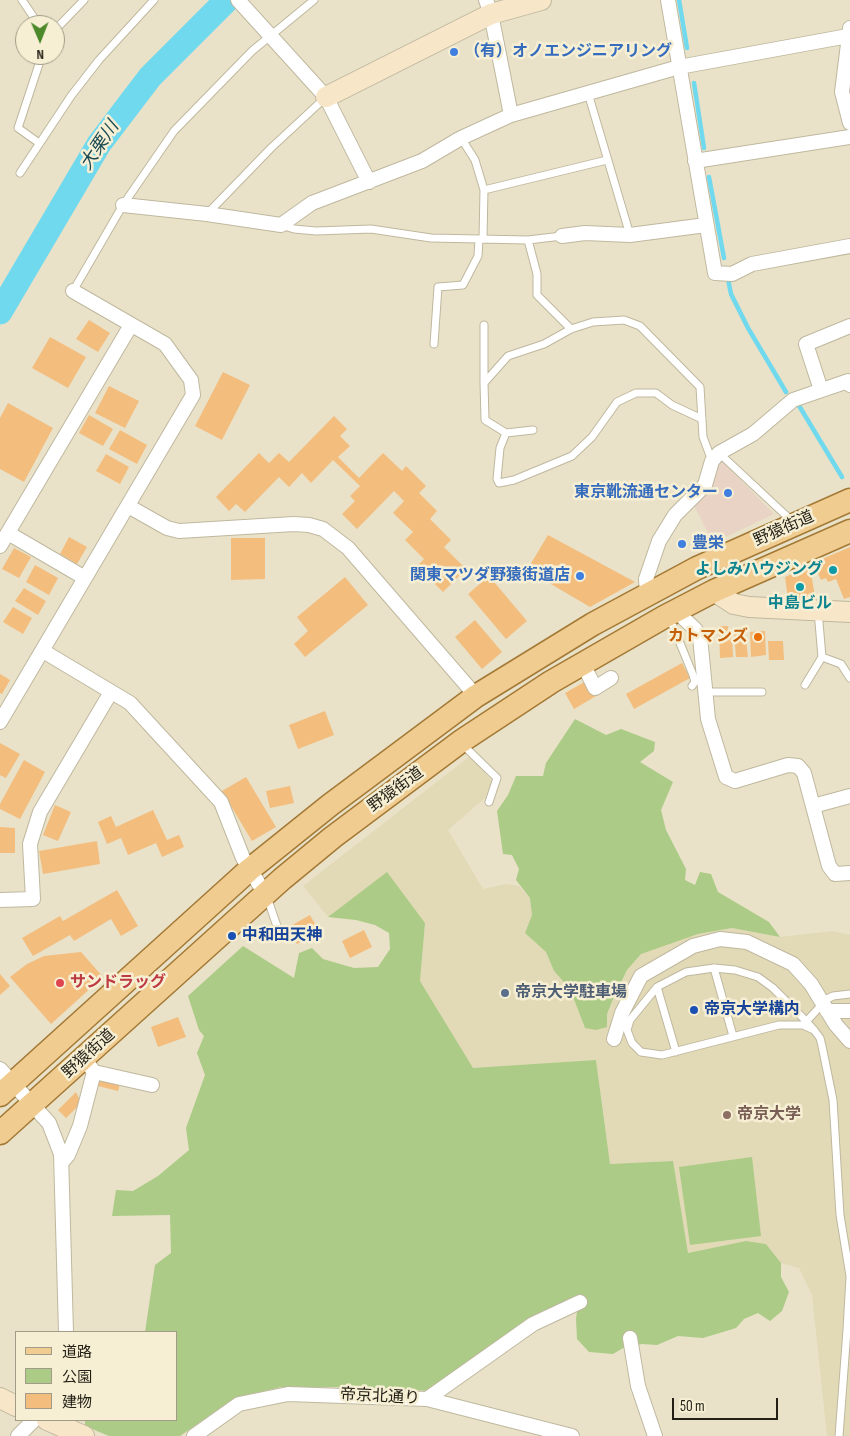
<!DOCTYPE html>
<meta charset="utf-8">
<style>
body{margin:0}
#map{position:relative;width:850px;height:1436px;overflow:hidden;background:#e9e2c8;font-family:"Sofia Sans Condensed","Noto Sans JP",sans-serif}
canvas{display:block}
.legend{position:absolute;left:15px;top:1331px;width:162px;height:90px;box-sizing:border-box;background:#f6efd4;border:1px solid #a19c88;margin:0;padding:6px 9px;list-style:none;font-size:15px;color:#221f15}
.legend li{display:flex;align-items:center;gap:10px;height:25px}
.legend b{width:25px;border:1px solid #a19c88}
.north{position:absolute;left:15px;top:15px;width:50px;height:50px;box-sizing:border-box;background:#f6efd4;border:1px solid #a19c88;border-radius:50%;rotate:179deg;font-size:14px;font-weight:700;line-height:20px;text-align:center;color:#221f15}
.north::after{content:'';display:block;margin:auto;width:18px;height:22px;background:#4b892a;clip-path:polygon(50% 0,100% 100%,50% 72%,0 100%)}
.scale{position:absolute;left:672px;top:1398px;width:106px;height:22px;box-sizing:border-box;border:2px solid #221f15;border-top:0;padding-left:6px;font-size:15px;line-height:18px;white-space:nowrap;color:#221f15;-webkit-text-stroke:4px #f6efd4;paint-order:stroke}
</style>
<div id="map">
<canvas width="850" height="1436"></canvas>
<ul class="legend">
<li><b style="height:6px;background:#f1cc90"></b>道路</li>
<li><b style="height:14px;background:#abcb86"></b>公園</li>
<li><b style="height:14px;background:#f3bd7e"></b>建物</li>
</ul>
<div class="north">N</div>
<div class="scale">50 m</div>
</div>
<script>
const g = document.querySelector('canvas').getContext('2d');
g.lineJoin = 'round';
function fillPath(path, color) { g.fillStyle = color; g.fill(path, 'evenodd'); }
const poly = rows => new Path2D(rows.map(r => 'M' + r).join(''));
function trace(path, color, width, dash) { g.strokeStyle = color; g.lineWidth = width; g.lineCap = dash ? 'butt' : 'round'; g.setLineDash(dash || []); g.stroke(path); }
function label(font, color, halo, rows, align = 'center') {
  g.font = font + ' "Sofia Sans Condensed","Noto Sans JP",sans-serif'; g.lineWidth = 5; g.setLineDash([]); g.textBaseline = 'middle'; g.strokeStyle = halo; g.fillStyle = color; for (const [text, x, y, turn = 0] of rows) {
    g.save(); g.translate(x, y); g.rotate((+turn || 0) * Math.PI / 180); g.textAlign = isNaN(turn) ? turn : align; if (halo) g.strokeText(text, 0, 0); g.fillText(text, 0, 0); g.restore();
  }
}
fillPath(poly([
 [720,459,774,514,713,543,693,503]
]), '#e8d3c5');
fillPath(poly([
 [470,756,492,781,485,798,448,830,483,889,506,884,519,886,530,898,532,915,525,933,546,952,554,971,570,989,585,1028,607,1014,627,970,641,954,667,943,698,934,732,928,780,937,833,931,850,935,850,1436,827,1436,812,1295,799,1268,781,1263,766,1244,747,1241,688,1253,672,1161,610,1164,596,1060,473,1069,420,981,425,923,387,873,328,917,303,886]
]), '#e2d9b7');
fillPath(poly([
 [575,719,606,735,621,729,655,742,654,751,640,762,673,782,661,810,666,830,686,869,685,880,695,885,700,872,711,874,718,892,769,922,780,937,732,928,698,934,641,954,627,970,614,997,607,1014,607,1027,596,1030,585,1028,570,989,554,971,546,952,525,933,532,915,530,898,516,880,519,869,512,855,503,854,497,811,508,795,516,776,543,776,546,763],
 [387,872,425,923,420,981,473,1068,596,1060,610,1164,673,1161,688,1253,746,1241,766,1244,781,1263,781,1277,789,1292,782,1311,770,1321,758,1313,744,1319,736,1328,703,1338,678,1336,657,1345,642,1344,623,1348,613,1354,589,1352,577,1339,576,1319,579,1298,431,1391,354,1387,281,1387,235,1398,180,1436,109,1436,85,1426,85,1420,176,1420,176,1332,145,1332,155,1265,171,1253,170,1215,112,1216,116,1190,133,1191,158,1176,189,1150,186,1128,205,1075,197,1053,204,1036,199,1030,188,996,243,946,294,978,299,953,312,948,323,959,354,968,378,967,390,949,389,933,375,925,356,920,328,917],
 [752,1157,761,1236,690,1245,679,1167]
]), '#abcb86');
trace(poly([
 [679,0,687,48],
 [694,83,704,148],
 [709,177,724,258],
 [728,279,731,294,748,328,786,392],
 [798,404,842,477]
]), '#70d9ee', 4.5);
trace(poly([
 [0,312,99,144,150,77,227,0]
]), '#70d9ee', 25);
fillPath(poly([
 [89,320,110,333,98,352,76,339],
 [50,337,86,357,68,388,32,368],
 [223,372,250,385,222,440,195,426],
 [109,386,139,401,125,428,95,413],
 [8,403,53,428,24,482,0,469,0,418],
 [89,415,113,429,103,446,79,433],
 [334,416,347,429,340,436,350,446,338,457,359,478,383,453,402,471,406,466,426,486,419,493,437,511,430,519,451,540,444,547,466,569,443,592,417,566,424,559,405,540,413,532,393,513,404,501,394,491,357,529,342,514,355,501,350,496,360,486,333,460,311,483,302,473,289,487,279,477,245,512,236,504,229,511,216,497,259,453,269,463,279,453,289,462],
 [120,430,147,445,137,464,109,449],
 [106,454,129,467,120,484,96,471],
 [548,535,635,582,590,607,527,570],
 [69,537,87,547,77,564,60,554],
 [231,538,265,538,265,579,231,580],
 [850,547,850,597,844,599,836,579,828,582,826,578,821,580,813,563],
 [14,548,31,557,19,578,2,569],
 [35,565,58,578,49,595,26,582],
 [810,566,815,597,788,599,785,577],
 [489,576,527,621,506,639,468,594],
 [345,577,368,605,305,657,294,644,308,631,297,617],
 [24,588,46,601,38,615,15,601],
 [13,607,32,618,23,634,3,622],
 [475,620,502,652,482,669,455,637],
 [719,626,728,626,729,637,732,637,733,657,720,658],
 [765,631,766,655,751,657,750,632],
 [745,632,748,657,736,657,734,633],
 [768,641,783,641,784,660,769,660],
 [682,663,690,678,634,709,626,694],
 [0,674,10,680,2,694,0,693],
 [588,680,596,696,574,709,565,693],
 [325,711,334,735,298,749,289,725],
 [0,743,20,754,6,778,0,775],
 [24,760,45,772,20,819,0,809,0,804],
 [246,777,276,827,252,841,222,791],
 [290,786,294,803,270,808,266,791],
 [55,805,71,812,58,841,43,835],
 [153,810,167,840,179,835,184,847,162,857,156,843,128,855,121,838,107,844,98,822,111,816,116,827],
 [0,827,15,828,15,853,0,853],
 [97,841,100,864,43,874,39,851],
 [117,890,138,926,121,936,111,919,74,941,70,935,33,956,22,938,60,916,63,921],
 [310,915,319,931,297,944,287,928],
 [364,930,372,947,350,958,342,941],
 [81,952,103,977,51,1024,10,977,27,964,44,956],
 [0,974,10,986,0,995],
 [178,1017,186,1037,158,1047,151,1027],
 [101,1075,121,1080,118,1091,98,1086],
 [76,1092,81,1103,66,1118,58,1110]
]), '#f3bd7e');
const lane = poly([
 [22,0,39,25],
 [55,30,84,0],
 [588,93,630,235],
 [461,138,475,160,484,190,483,239],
 [39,143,18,128,42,55],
 [20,173,71,96,99,60,154,0],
 [484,190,607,160],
 [207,214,271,148,326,97],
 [281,225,294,229,316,231,371,229,431,238,528,240,562,236],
 [528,240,537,274,537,295,571,329],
 [73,291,123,205,174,131,252,51,314,0],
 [434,344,438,287,463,285,478,256,479,239],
 [484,383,484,325],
 [533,430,506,433,485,420,484,383,508,356,544,344,571,329,593,322,624,320,640,326,700,387,703,437,712,461],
 [506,433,500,448,497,479,499,483,514,480,572,456,592,437,617,402,636,393,656,393,672,405,702,419],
 [719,453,793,522],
 [666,619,673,626,693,675,695,682,692,686],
 [822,657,841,664,850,678],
 [805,685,822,657,818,611],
 [705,692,762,692],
 [462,744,497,778,489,802],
 [267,897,280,935],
 [714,968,733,1036],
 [657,987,676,1052],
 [803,1025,827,999,833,996,850,994],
 [814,1030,803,1025,779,1025,662,1055,641,1052,632,1043,627,1030,630,1020,657,987,686,972,714,968,735,970,758,977,773,988,806,1021,814,1030,820,1038,822,1046,833,1100,840,1215,850,1276],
 [849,1333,847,1330,850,1277],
 [839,1436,847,1330]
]);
const street = poly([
 [238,0,326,97,369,182],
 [486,0,491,14,511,115],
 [668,0,715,273,732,274,752,264,850,246],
 [850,28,842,92,850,123],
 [695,161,850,137],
 [123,205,207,214,281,225,312,203,422,161,461,138,511,115,679,67,848,36],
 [562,236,585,233,630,235,706,225],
 [821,390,806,344,850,326],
 [128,506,167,528,179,531,294,524,309,525,323,529,348,548,476,696],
 [8,533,85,578],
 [0,546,131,325],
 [647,595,646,579,659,541,675,515,705,485,712,461,719,453,753,434,793,400,848,381,850,385],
 [676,611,695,629,700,637,708,719,726,777,735,781,788,765,798,766,804,773,829,866,835,874,850,873],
 [43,651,130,703,221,802,243,858,265,894],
 [588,674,595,688,611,678],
 [0,722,193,395,191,380,165,344,73,291],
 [813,806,850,796],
 [0,900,33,899,30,844,40,812,111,692],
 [827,1011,850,1011],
 [614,1039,622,1013,641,976,693,946,720,939,747,942,793,964,811,984,836,1025,850,1041],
 [89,1065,94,1072,152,1085],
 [0,1069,49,1123,61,1154,66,1332],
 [62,1162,68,1155,80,1126,94,1072],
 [630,1338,638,1386,655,1436],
 [427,1399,533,1324,580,1302],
 [18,1436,34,1420],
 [194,1436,239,1404,288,1394,427,1399,572,1436]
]);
const secondary = poly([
 [326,97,491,14,541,0],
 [714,591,734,604,749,607,850,612],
 [0,1398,16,1406],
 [47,1420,84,1436]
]);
const primary = poly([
 [0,1095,249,870,330,805,476,696,593,624,697,568,850,500],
 [0,1133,282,879,333,837,460,742,551,682,664,617,714,591,850,531]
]);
trace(lane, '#bfb89f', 9);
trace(street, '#bfb89f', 16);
trace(secondary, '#bfb89f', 22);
trace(primary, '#a37935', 25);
trace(lane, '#fff', 7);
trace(street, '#fff', 14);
trace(secondary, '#f8e6c8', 20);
trace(primary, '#f1cc90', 22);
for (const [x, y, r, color] of [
 [454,52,5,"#3f7fe0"],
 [728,493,5,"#3f7fe0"],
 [682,544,5,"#3f7fe0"],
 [833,570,5,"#0f9aa8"],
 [580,576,5,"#3f7fe0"],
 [800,587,5,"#0f9aa8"],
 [758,637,5,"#e8710a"],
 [232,936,5,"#1a4fb4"],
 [60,983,5,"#e0444e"],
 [505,993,5,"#5c6f8a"],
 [694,1010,5,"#1a4fb4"],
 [727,1115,5,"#8d6e63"]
]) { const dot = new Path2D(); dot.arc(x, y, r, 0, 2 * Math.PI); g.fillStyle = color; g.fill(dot); trace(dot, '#f6efd4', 2); }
label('bold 16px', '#366cbe', '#f6efd4', [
 ["（有）オノエンジニアリング",464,52],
 ["東京靴流通センター",718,493,"right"],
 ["豊栄",692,544],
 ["関東マツダ野猿街道店",570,576,"right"]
], 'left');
label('16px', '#221f15', '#f6efd4', [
 ["野猿街道",784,529,-24],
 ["野猿街道",396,790,-36],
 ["野猿街道",89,1054,-42],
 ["帝京北通り",380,1397,3]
]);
label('bold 16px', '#0d838f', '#f6efd4', [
 ["よしみハウジング",823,570],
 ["中島ビル",800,604,"center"]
], 'right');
label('bold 16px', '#c56008', '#f6efd4', [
 ["カトマンズ",748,637]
], 'right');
label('bold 16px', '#164399', '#f6efd4', [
 ["中和田天神",242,936],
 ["帝京大学構内",704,1010]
], 'left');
label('bold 16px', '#be3a42', '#f6efd4', [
 ["サンドラッグ",70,983]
], 'left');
label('bold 16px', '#4e5e75', '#f6efd4', [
 ["帝京大学駐車場",515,993]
], 'left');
label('bold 16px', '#785e54', '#f6efd4', [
 ["帝京大学",737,1115]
], 'left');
label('italic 18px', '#1a4a53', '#f6efd4', [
 ["大栗川",100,146,-56]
]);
</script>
